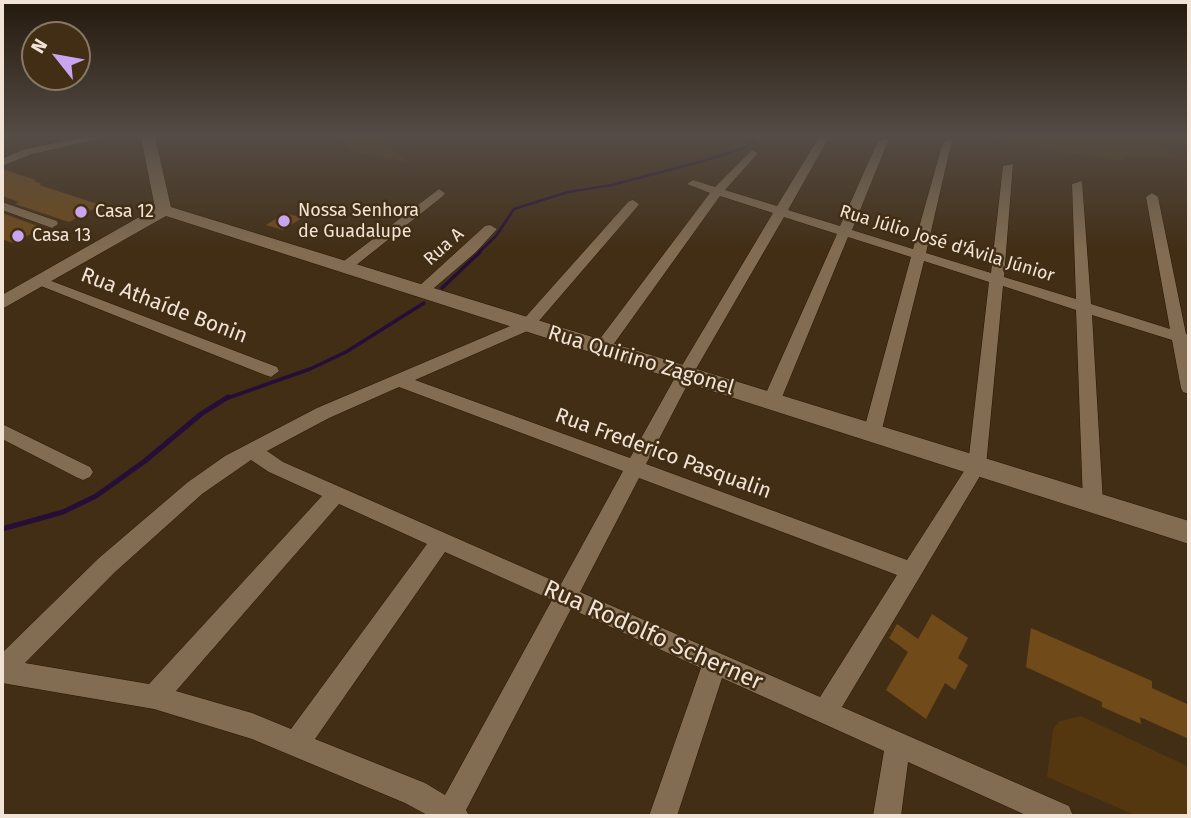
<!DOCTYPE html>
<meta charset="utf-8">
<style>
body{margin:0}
#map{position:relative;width:1191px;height:818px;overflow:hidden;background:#422e15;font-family:"Fira Sans",sans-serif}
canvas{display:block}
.frame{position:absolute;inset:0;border:4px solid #f1e4d6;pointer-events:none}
.north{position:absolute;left:21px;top:21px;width:70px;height:70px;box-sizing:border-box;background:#422e15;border:2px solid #887762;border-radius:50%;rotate:301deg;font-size:19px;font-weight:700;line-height:28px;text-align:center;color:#f1e4d6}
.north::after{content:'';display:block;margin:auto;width:24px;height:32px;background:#c8a5ee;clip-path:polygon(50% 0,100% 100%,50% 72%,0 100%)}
</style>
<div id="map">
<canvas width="1191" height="818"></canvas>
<div class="frame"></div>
<div class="north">N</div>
</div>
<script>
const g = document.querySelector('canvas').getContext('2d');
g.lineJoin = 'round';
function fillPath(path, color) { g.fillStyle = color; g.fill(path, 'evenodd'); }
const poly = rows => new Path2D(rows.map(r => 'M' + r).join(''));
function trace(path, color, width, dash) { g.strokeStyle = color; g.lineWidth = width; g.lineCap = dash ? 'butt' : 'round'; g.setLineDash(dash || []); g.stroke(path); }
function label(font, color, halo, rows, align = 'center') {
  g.font = font + ' "Fira Sans",sans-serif'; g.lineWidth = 5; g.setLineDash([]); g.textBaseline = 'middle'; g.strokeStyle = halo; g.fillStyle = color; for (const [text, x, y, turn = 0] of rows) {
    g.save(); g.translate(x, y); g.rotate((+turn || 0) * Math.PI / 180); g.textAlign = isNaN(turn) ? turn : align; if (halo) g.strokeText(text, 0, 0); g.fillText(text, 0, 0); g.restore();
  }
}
fillPath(poly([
 [337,137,379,137,409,163,356,152],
 [989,137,1189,137,1189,144,1155,145,1179,157,1128,157,1120,161,1001,142],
 [1081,716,1189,767,1189,816,1137,816,1047,777,1053,729,1060,721]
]), '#54370f');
trace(poly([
 [478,253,496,236,514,209,568,192,612,185,703,161,744,148,753,143,756,137]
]), '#260e39', 2.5);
trace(poly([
 [442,288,480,252],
 [225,399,310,369,346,352,424,303]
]), '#260e39', 3.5);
trace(poly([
 [2,529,63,512,96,496,145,461,201,414,228,397]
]), '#260e39', 5);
fillPath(poly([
 [2,169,36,180,34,181,42,184,39,185,101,205,69,222,15,204,19,202,2,196],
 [2,213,43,228,13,243,2,239],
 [285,213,302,218,283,230,266,225],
 [932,614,968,638,958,658,968,665,955,690,945,683,926,719,886,690,908,652,889,638,897,624,918,639],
 [1031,628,1152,681,1152,688,1189,705,1189,739,1140,717,1141,724,1102,707,1102,702,1026,667]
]), '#704b19');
const minor = poly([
 [84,137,108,137,32,154,2,166,2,159,25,149,84,137],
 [819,137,828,139,788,210,840,226,878,141,887,139,888,141,852,230,913,249,943,142,952,140,926,253,991,273,1003,166,1013,164,1004,277,1076,299,1072,184,1082,181,1091,304,1170,329,1146,197,1152,193,1158,197,1186,334,1189,335,1189,394,1183,392,1181,388,1172,340,1092,315,1103,503,1100,509,1093,511,1086,509,1083,503,1076,310,1003,286,986,466,842,707,1069,806,1073,816,1028,816,908,762,901,816,873,816,884,751,722,678,677,816,649,816,701,668,571,609,466,810,469,816,429,816,405,803,252,739,154,709,2,683,2,653,99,558,188,482,225,456,317,408,522,321,629,201,633,200,639,204,637,207,532,329,415,380,630,458,677,374,773,213,720,196,608,352,596,352,594,348,596,344,710,193,687,184,693,180,715,187,752,150,758,153,725,190,777,206,819,137],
 [784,217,837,234,762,402,765,406,771,408,777,406,780,402,848,237,911,257,863,433,866,438,878,438,881,433,924,261,989,282,968,465,907,560,646,464,693,374,784,217],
 [399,387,623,471,561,584,283,462,267,451,329,418,399,387],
 [251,460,269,472,322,496,149,684,25,663,115,572,202,494,251,460],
 [639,478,897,575,820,697,580,592,639,478],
 [339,504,427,544,291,729,252,713,176,691,339,504],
 [445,552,552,600,445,795,425,783,315,739,445,552],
 [439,189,445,193,443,196,350,270,340,270,340,264,439,189],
 [2,202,57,221,58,224,52,228,2,210,2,202],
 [490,225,497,229,476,252,427,294,417,294,415,291,417,288,485,226,490,225],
 [41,277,277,367,279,371,271,377,265,375,36,284,34,281,41,277],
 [2,424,90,467,93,472,90,477,83,480,76,477,2,439,2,424]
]);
const tertiary = poly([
 [141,137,155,137,171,207,1189,521,1189,544,166,216,2,309,2,295,155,208,141,137]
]);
trace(minor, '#281600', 1);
trace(tertiary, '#281600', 1);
fillPath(minor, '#836d52');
fillPath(tertiary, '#836d52');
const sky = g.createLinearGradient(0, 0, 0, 252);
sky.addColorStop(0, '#24190c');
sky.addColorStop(0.54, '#544c46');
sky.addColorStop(1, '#544c4600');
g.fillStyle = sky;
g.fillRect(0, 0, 1191, 252);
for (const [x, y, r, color] of [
 [81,212,7,"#c8a5ee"],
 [284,221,7,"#c8a5ee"],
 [18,236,7,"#c8a5ee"]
]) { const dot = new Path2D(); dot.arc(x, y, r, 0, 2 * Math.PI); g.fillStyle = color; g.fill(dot); trace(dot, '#422e15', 2.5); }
label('18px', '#f1e4d6', '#422e15', [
 ["Nossa Senhora",298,211],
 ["de Guadalupe",298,232],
 ["Casa 12",95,212],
 ["Casa 13",32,236]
], 'left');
label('18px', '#f1e4d6', '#422e15', [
 ["Rua Júlio José d'Ávila Júnior",947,244,17],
 ["Rua A",444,247,-42]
]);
label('21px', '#f1e4d6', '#422e15', [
 ["Rua Athaíde Bonin",164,306,21],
 ["Rua Quirino Zagonel",641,361,17],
 ["Rua Frederico Pasqualin",663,454,20]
]);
label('24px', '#f1e4d6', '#422e15', [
 ["Rua Rodolfo Scherner",653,636,24]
]);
</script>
